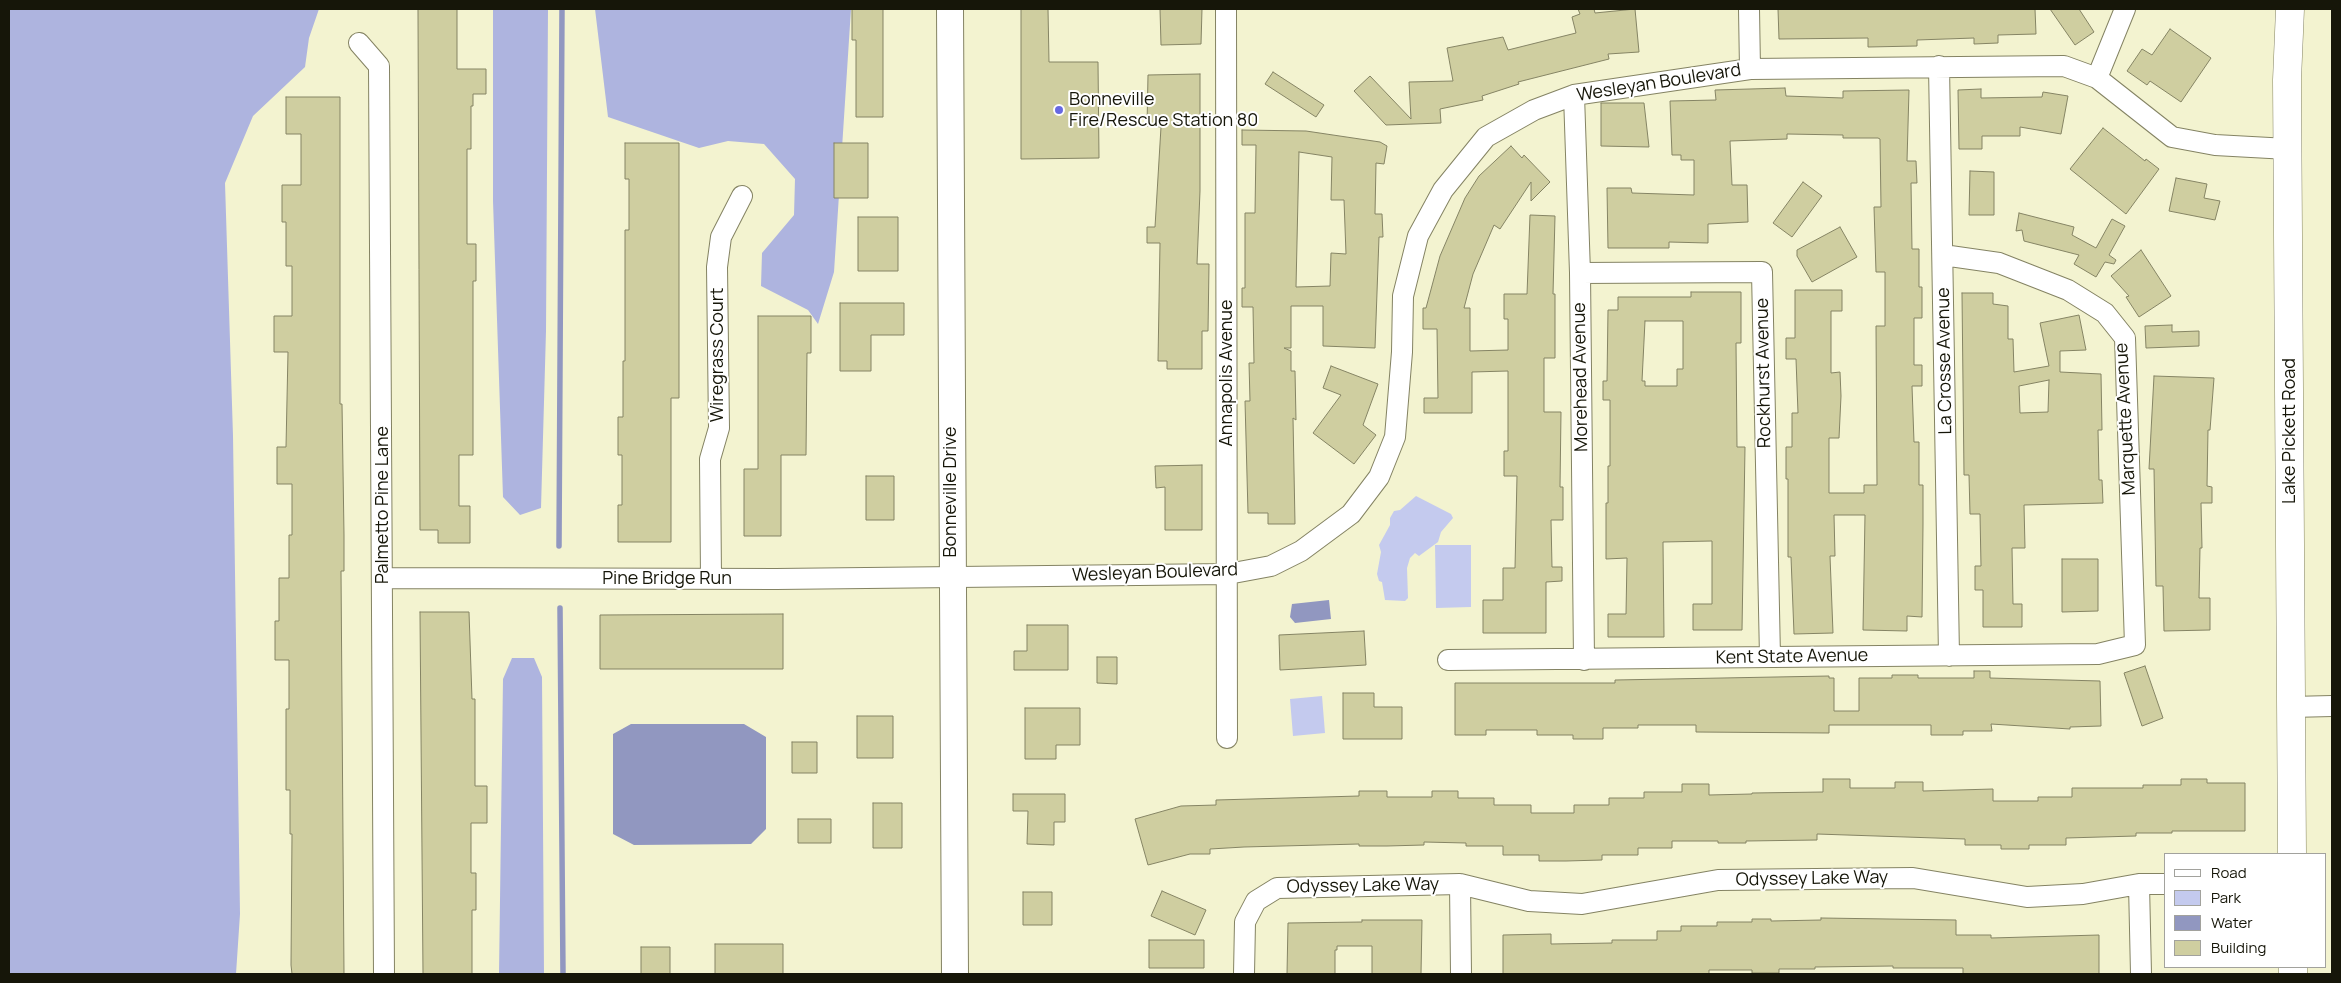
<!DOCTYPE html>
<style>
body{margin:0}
#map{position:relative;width:2341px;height:983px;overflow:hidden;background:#f3f3d0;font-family:Manrope,sans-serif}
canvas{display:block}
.frame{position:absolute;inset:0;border:10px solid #161609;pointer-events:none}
.legend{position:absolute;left:2164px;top:853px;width:162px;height:115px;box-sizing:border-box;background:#fff;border:1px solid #a2a29d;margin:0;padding:6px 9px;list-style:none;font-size:15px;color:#161609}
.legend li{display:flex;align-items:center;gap:10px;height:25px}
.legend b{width:25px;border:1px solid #a2a29d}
</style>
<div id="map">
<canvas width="2341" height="983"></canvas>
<div class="frame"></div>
<ul class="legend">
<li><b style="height:6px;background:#fff"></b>Road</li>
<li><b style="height:14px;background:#c4caee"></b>Park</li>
<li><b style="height:14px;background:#9197c0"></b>Water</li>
<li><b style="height:14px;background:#cfcea0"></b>Building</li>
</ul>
</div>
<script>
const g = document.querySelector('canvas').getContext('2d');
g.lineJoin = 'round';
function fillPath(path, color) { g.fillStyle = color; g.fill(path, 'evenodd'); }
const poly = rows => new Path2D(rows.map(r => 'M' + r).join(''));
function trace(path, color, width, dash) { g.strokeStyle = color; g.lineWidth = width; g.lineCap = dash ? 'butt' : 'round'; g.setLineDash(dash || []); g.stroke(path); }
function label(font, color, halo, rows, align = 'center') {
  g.font = font + ' Manrope,sans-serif'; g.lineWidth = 4; g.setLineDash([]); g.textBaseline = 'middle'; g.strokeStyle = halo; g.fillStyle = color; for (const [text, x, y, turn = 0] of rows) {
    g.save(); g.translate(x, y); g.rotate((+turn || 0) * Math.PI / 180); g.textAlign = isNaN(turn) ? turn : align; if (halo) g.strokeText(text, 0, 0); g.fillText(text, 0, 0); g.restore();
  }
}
fillPath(poly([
 [1416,496,1451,514,1453,518,1441,532,1438,542,1419,556,1415,553,1410,558,1407,568,1408,598,1405,601,1385,600,1382,582,1379,581,1377,574,1381,552,1379,545,1390,525,1390,518,1394,511,1400,510],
 [1435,545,1471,545,1471,607,1436,608],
 [1322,696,1325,733,1293,736,1290,699]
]), '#c4caee');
fillPath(poly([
 [9,9,319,9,309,38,305,67,253,116,225,183,233,436,240,914,236,974,9,974],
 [493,9,548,9,546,331,541,508,520,515,503,497,493,201],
 [595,9,851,9,834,272,818,324,808,310,761,286,762,253,794,215,795,179,764,144,728,141,699,148,608,117],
 [512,658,534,658,542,677,544,974,499,974,503,679]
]), '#aeb4df');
fillPath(poly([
 [1329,600,1331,619,1295,623,1290,617,1292,604],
 [631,724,744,724,766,737,766,829,751,844,634,845,613,834,613,734]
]), '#9197c0');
trace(poly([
 [559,546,562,9],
 [560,608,563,974]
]), '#9197c0', 5.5);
const building = poly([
 [418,9,457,9,457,69,486,69,486,94,473,94,473,106,471,106,471,149,467,149,467,244,476,244,476,281,473,281,473,455,459,455,459,506,470,506,470,543,438,543,438,530,420,530,418,9],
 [852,9,883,9,883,117,856,117,856,40,852,40,852,9],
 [1021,9,1048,9,1049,62,1098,62,1099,158,1021,159,1021,9],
 [1160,9,1202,9,1201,44,1161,45,1160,9],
 [1578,9,1594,9,1595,13,1635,9,1639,52,1608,54,1609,59,1518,82,1519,84,1482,96,1483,100,1440,109,1441,123,1386,125,1354,91,1370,76,1411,119,1409,82,1453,81,1447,48,1503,37,1508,50,1576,33,1572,17,1580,14,1578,9],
 [1778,9,2035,9,2036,34,1998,35,1998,43,1974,44,1974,38,1917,40,1917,46,1868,47,1868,38,1779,39,1778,9],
 [2050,9,2079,9,2094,32,2075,45,2050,9],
 [2170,29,2211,58,2181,102,2150,81,2147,85,2127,71,2142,49,2152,55,2170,29],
 [1273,72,1324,105,1316,117,1265,84,1273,72],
 [1200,74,1200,191,1197,264,1209,264,1208,331,1202,331,1202,369,1167,369,1167,361,1158,361,1160,243,1147,243,1147,227,1155,227,1161,127,1147,126,1148,75,1200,74],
 [1785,88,1786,96,1843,98,1843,91,1909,90,1907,161,1916,161,1917,183,1911,183,1912,249,1919,249,1919,287,1922,287,1922,318,1914,318,1914,365,1922,365,1922,386,1912,386,1914,442,1919,442,1919,485,1923,485,1923,524,1922,617,1907,616,1907,631,1863,630,1865,515,1834,515,1835,556,1830,556,1833,633,1794,634,1791,557,1788,557,1788,479,1786,479,1786,447,1792,447,1792,413,1798,413,1796,359,1786,359,1786,338,1795,338,1795,290,1842,290,1842,311,1831,311,1831,373,1840,372,1841,396,1839,438,1829,438,1829,493,1864,493,1864,485,1877,485,1876,326,1885,326,1885,272,1876,272,1874,207,1881,207,1880,139,1878,138,1843,138,1843,135,1787,134,1787,139,1730,141,1732,185,1747,185,1748,222,1708,224,1708,243,1669,242,1669,248,1608,248,1607,188,1631,188,1632,193,1694,195,1694,160,1681,160,1681,155,1672,155,1670,101,1716,100,1715,90,1785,88],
 [1981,89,1981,98,2042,97,2043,92,2068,96,2061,134,2020,127,2020,136,1982,136,1982,149,1959,149,1958,90,1981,89],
 [286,97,340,97,340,404,342,404,344,535,344,571,341,571,344,974,292,974,291,965,292,834,290,834,290,790,286,790,286,709,289,709,289,660,275,660,275,621,279,621,279,578,289,578,289,535,292,535,292,484,277,484,277,447,286,447,288,352,274,352,274,316,292,316,292,266,286,266,286,222,282,222,282,185,301,185,301,134,286,134,286,97],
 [1601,103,1644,103,1649,147,1601,146,1601,103],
 [2103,128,2145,161,2146,159,2159,169,2126,214,2070,169,2103,128],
 [1242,130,1306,131,1380,142,1387,146,1384,164,1376,163,1375,214,1382,214,1383,237,1379,237,1375,348,1323,346,1323,306,1291,306,1291,348,1284,348,1291,351,1291,371,1295,371,1296,420,1293,418,1295,524,1268,524,1268,513,1248,513,1245,401,1250,401,1249,363,1254,363,1253,307,1242,307,1242,288,1245,288,1245,213,1255,213,1256,145,1242,145,1242,130],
 [1299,152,1332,157,1331,200,1344,200,1346,254,1331,253,1330,286,1296,287,1299,152],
 [625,143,679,143,679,398,671,398,671,542,618,542,618,505,622,505,622,455,618,455,618,417,623,417,623,361,625,361,625,230,629,230,629,179,625,179,625,143],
 [834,143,868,143,868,198,834,198,834,143],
 [1511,146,1522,158,1524,155,1550,182,1531,201,1531,182,1500,229,1494,225,1473,274,1464,308,1470,308,1470,351,1508,350,1508,319,1504,319,1504,294,1527,294,1530,215,1555,216,1553,294,1555,294,1555,358,1544,358,1544,412,1561,412,1560,487,1563,487,1563,520,1551,520,1552,567,1562,567,1562,581,1546,582,1546,633,1483,633,1483,600,1503,600,1503,568,1515,568,1517,476,1504,476,1504,451,1508,451,1508,371,1472,372,1472,413,1424,413,1424,398,1438,398,1437,329,1423,329,1423,308,1426,308,1440,256,1465,198,1479,176,1511,146],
 [1970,171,1994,172,1994,215,1969,215,1970,171],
 [2176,178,2207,184,2204,198,2220,201,2215,220,2169,211,2176,178],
 [1803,182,1822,196,1792,237,1773,223,1803,182],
 [2019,213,2074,227,2072,235,2096,248,2112,219,2125,226,2109,255,2116,260,2114,264,2105,262,2096,277,2074,264,2079,255,2024,241,2022,230,2016,231,2019,213],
 [858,217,898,217,898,271,858,271,858,217],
 [1840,227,1857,257,1812,282,1797,256,1797,250,1840,227],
 [2141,250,2171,296,2139,317,2126,297,2129,296,2111,276,2141,250],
 [1691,292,1741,292,1741,343,1736,343,1737,447,1745,447,1742,630,1693,630,1693,604,1712,604,1712,541,1663,542,1664,637,1608,637,1608,614,1626,614,1627,558,1606,559,1606,503,1608,503,1608,466,1610,466,1610,400,1603,400,1603,381,1607,381,1608,310,1618,310,1618,297,1691,297,1691,292],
 [1645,321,1683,321,1683,369,1677,369,1677,386,1645,386,1645,381,1642,381,1645,321],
 [1962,293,1993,293,1993,304,2008,306,2008,339,2013,339,2014,372,2049,366,2040,323,2079,315,2086,350,2060,351,2060,372,2101,374,2102,430,2098,430,2099,480,2102,480,2103,503,2024,505,2025,548,2012,548,2013,604,2022,604,2022,627,1983,627,1983,590,1975,590,1975,566,1981,566,1980,514,1970,514,1969,475,1964,475,1962,293],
 [2049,380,2048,412,2020,413,2019,386,2049,380],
 [840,303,904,303,904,335,871,335,871,371,840,371,840,303],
 [758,316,811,316,811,353,807,353,806,455,781,455,781,536,744,536,744,469,758,469,758,316],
 [2172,325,2172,332,2199,331,2199,346,2146,348,2145,326,2172,325],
 [1331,366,1378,384,1363,425,1376,435,1354,464,1313,433,1341,395,1323,388,1331,366],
 [2154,376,2214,378,2210,430,2208,430,2207,486,2212,487,2212,503,2201,503,2202,548,2200,548,2199,598,2210,598,2210,630,2164,631,2163,586,2156,586,2154,469,2149,469,2154,376],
 [1202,465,1202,530,1165,530,1165,487,1156,488,1155,466,1202,465],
 [866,476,894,476,894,520,866,520,866,476],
 [2062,559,2098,559,2098,611,2062,612,2062,559],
 [420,612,469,612,472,699,475,699,475,786,487,786,487,823,471,823,471,873,476,873,476,910,472,910,472,974,423,974,420,612],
 [783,614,783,669,600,669,600,615,783,614],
 [1027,625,1068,625,1068,670,1014,670,1014,651,1027,651,1027,625],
 [1364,631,1366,665,1280,670,1279,635,1364,631],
 [1097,657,1117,657,1117,684,1097,683,1097,657],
 [2145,666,2163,718,2142,726,2124,673,2145,666],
 [1974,671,1990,671,1990,678,2100,681,2101,726,2070,727,2070,729,1991,724,1992,731,1963,731,1963,735,1931,735,1931,725,1829,725,1829,733,1696,732,1696,725,1638,725,1638,728,1603,728,1603,739,1573,739,1573,735,1537,735,1537,730,1486,730,1486,735,1455,735,1455,683,1615,683,1615,680,1829,676,1829,678,1834,678,1834,711,1859,711,1859,678,1892,678,1892,675,1918,675,1918,678,1974,678,1974,671],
 [1343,693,1374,693,1374,707,1402,707,1402,739,1343,739,1343,693],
 [1025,708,1080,708,1080,745,1056,745,1056,759,1025,759,1025,708],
 [857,716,893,716,893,758,857,758,857,716],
 [792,742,817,742,817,773,792,773,792,742],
 [1823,779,1850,779,1850,788,1895,788,1895,782,1923,782,1923,791,1993,789,1993,801,2038,801,2038,797,2072,797,2072,788,2143,788,2143,785,2181,785,2181,779,2207,779,2207,783,2245,783,2245,831,2172,831,2172,833,2136,833,2136,836,2066,838,2066,845,2029,845,2029,849,2001,849,2001,845,1965,845,1965,839,1817,834,1817,840,1746,841,1746,843,1718,843,1718,841,1672,841,1672,848,1638,848,1638,855,1602,855,1602,860,1566,861,1539,861,1539,855,1503,855,1503,846,1466,846,1466,843,1424,842,1424,845,1387,846,1359,846,1359,844,1244,847,1210,849,1210,854,1190,854,1148,865,1135,819,1181,806,1216,805,1216,800,1359,796,1359,791,1387,791,1387,797,1432,797,1432,791,1458,791,1458,798,1494,798,1494,805,1531,805,1531,813,1574,813,1574,805,1609,805,1609,798,1644,798,1644,792,1682,792,1682,784,1709,784,1709,795,1752,794,1752,793,1823,792,1823,779],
 [1013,794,1065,794,1065,822,1054,822,1054,845,1027,844,1028,811,1013,811,1013,794],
 [873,803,902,803,902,848,873,848,873,803],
 [798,819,831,819,831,843,798,843,798,819],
 [1162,891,1206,910,1195,935,1151,916,1162,891],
 [1023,892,1052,892,1052,925,1023,925,1023,892],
 [1821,918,1956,920,1956,935,1991,935,1991,938,2099,935,2099,974,1963,974,1963,968,1893,968,1893,966,1815,967,1815,969,1779,969,1779,973,1752,973,1752,970,1709,970,1709,974,1503,974,1503,935,1551,934,1551,944,1612,943,1612,940,1657,940,1657,931,1681,931,1681,926,1717,926,1717,922,1752,922,1752,919,1771,919,1771,921,1821,920,1821,918],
 [1362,920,1422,920,1421,974,1372,974,1372,946,1337,946,1337,950,1335,950,1335,974,1287,974,1288,923,1362,922,1362,920],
 [1149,940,1204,940,1204,968,1149,968,1149,940],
 [715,944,783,944,783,974,715,974,715,944],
 [641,947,670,947,670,974,641,974,641,947]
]);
fillPath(building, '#cfcea0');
trace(building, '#858464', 1);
const minor = poly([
 [1226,9,1227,738],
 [1749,9,1750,69],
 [359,43,379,66,384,974],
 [1939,66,1949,656],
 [2097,78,2125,9],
 [1574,95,1580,273,1584,660],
 [1580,273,1762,272,1770,657],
 [383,578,776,579,1228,574,1271,566,1301,551,1351,514,1379,477,1395,437,1402,352,1403,296,1418,236,1443,190,1486,137,1534,110,1574,95,1750,69,2064,66,2097,78,2172,137,2215,145,2288,149],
 [711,579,710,459,719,428,717,267,721,237,742,196],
 [1448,660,2098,654,2135,645,2125,338,2105,313,2068,290,1999,263,1943,255],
 [2291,707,2332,706],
 [1460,884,1461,974],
 [2139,884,2141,974],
 [1244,974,1245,922,1256,901,1277,888,1460,884,1529,901,1582,904,1718,880,1913,878,2027,897,2083,894,2139,884,2165,884]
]);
const tertiary = poly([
 [950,9,955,974]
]);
const secondary = poly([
 [2290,9,2287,80,2292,854],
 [2293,967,2293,974]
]);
trace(minor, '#848363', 22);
trace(tertiary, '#848363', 28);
trace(secondary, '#848363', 29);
trace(minor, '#fff', 20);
trace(tertiary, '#fff', 26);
trace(secondary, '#fff', 28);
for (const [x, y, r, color] of [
 [1059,110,5,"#6769e2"]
]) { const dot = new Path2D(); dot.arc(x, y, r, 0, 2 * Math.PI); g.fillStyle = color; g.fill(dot); trace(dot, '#fff', 2); }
label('18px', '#161609', '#fff', [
 ["Wesleyan Boulevard",1659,83,-9],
 ["Wiregrass Court",718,355,-90],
 ["La Crosse Avenue",1945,361,-91],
 ["Annapolis Avenue",1227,373,-90],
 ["Rockhurst Avenue",1764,373,-91],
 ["Morehead Avenue",1581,377,-91],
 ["Marquette Avenue",2126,419,-93],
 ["Lake Pickett Road",2290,431,-90],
 ["Bonneville Drive",951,492,-90],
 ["Palmetto Pine Lane",383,505,-90],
 ["Wesleyan Boulevard",1155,573,-2],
 ["Pine Bridge Run",667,579],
 ["Kent State Avenue",1792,657,-1],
 ["Odyssey Lake Way",1812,879,-1],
 ["Odyssey Lake Way",1363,886,-1]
]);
label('18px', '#161609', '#fff', [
 ["Bonneville",1069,100],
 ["Fire/Rescue Station 80",1069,121]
], 'left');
</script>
